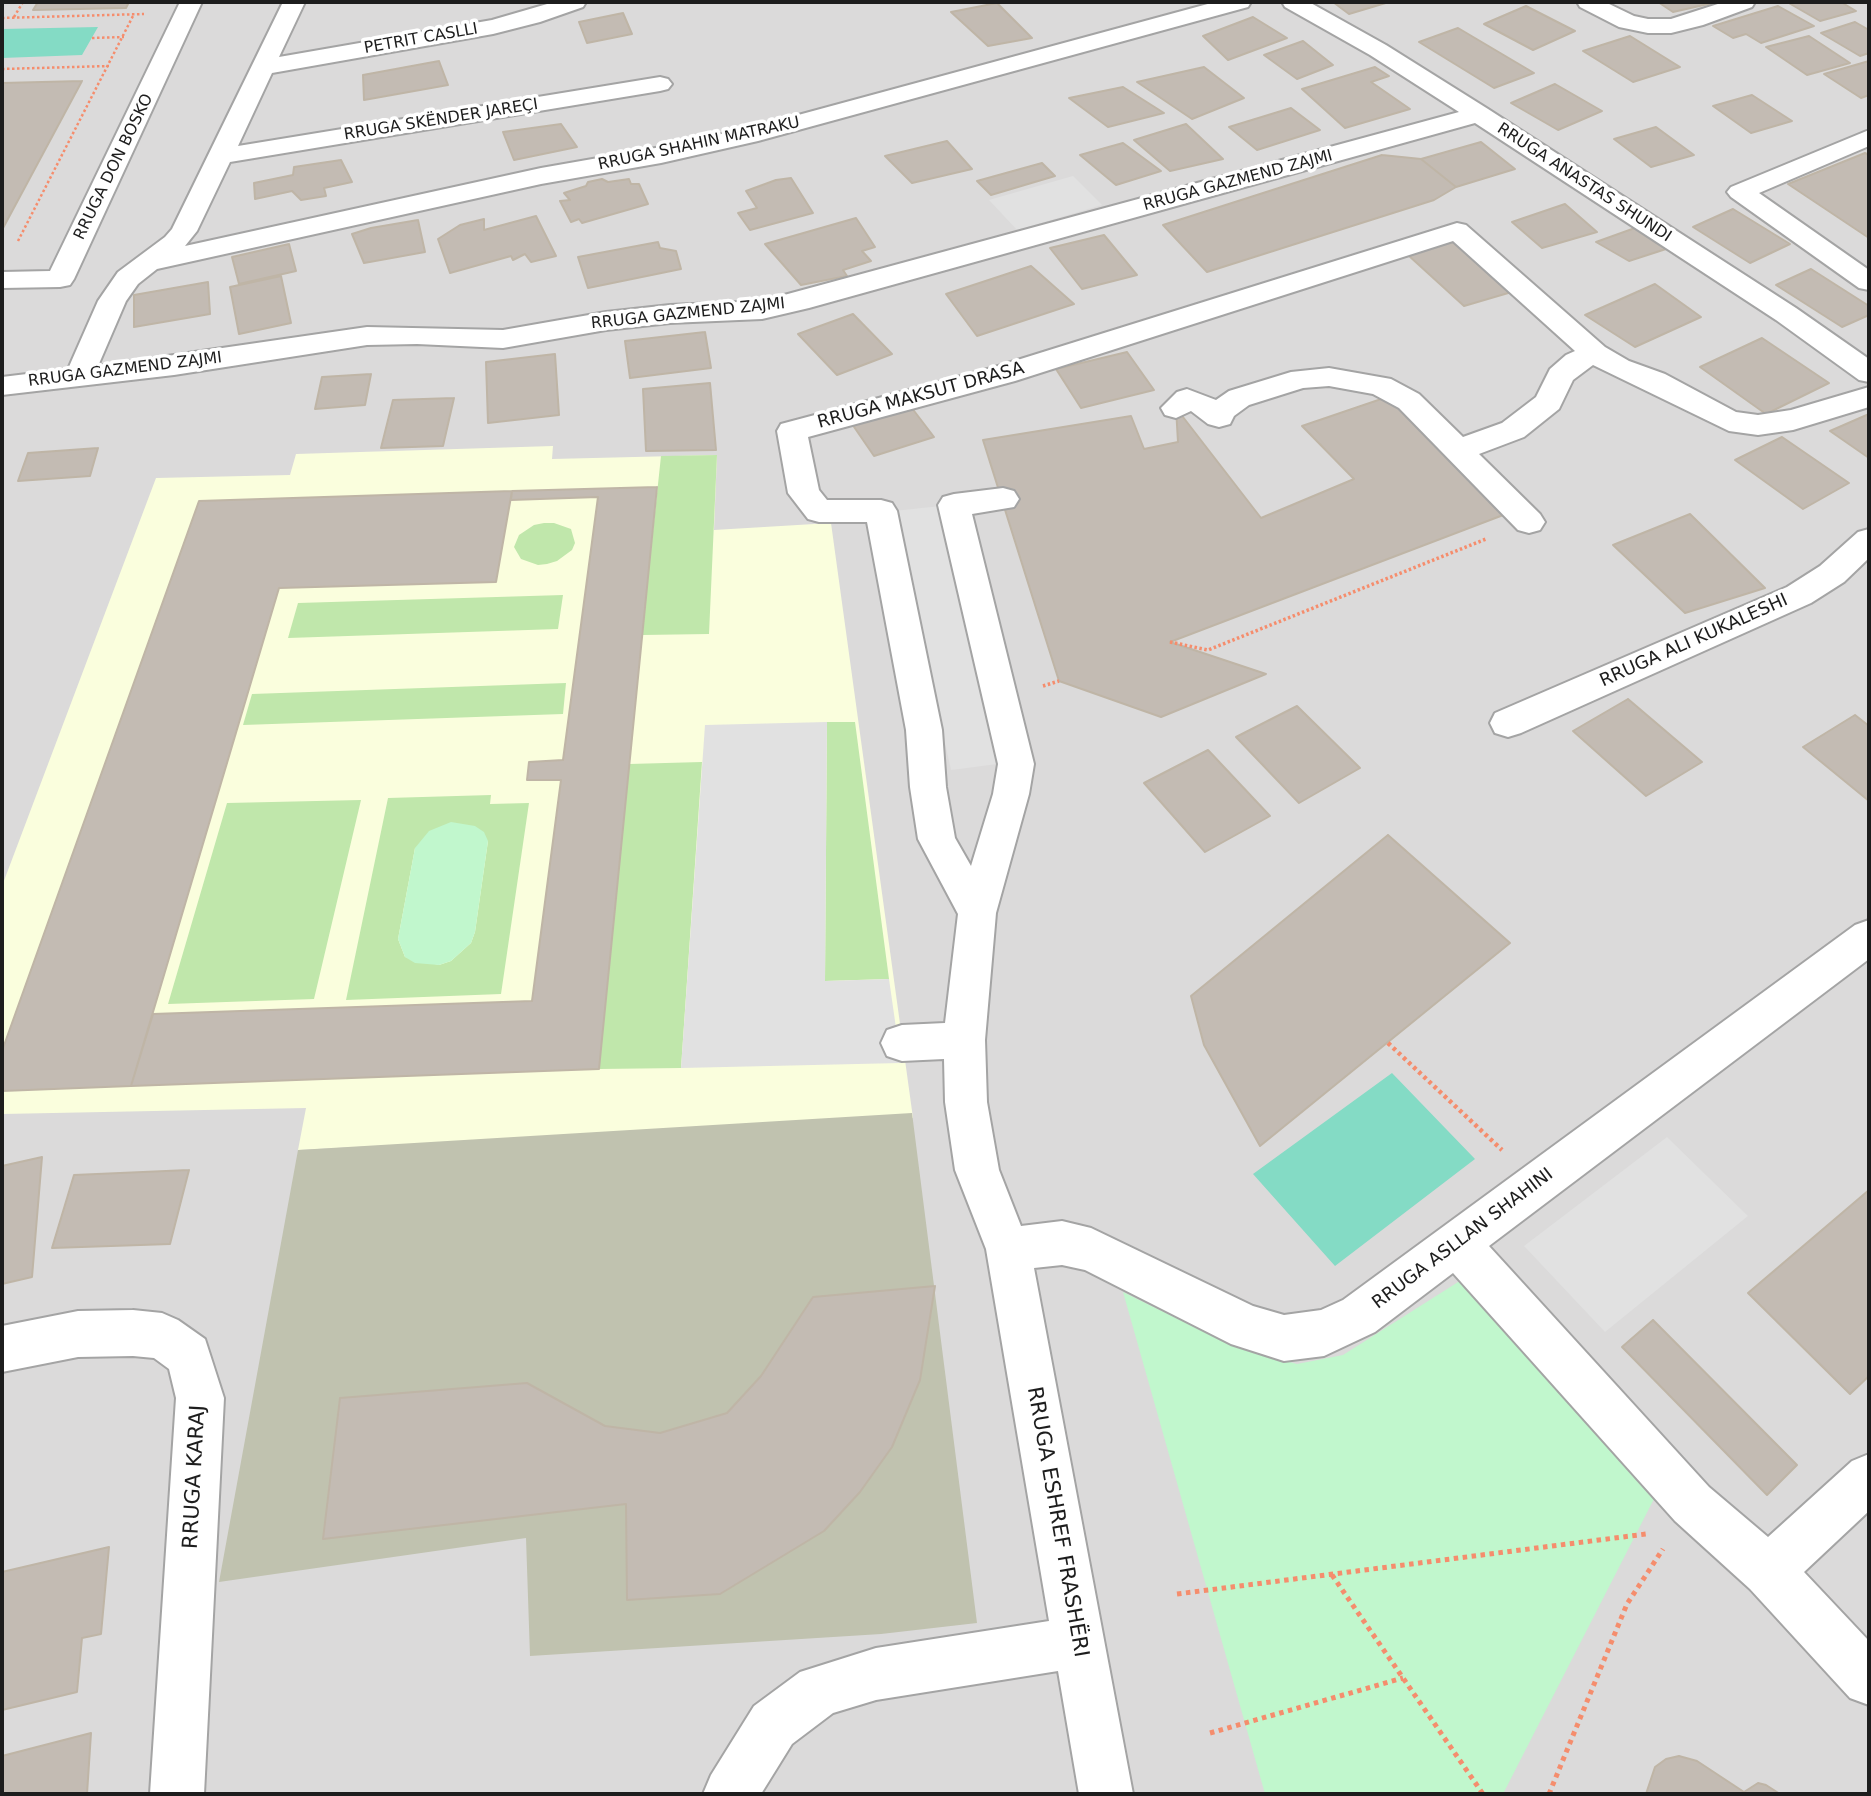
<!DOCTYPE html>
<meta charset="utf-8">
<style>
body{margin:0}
#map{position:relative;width:1871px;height:1796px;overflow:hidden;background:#eeece4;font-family:"DejaVu Sans",sans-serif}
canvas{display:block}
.frame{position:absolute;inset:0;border:4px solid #1d1d1d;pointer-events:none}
</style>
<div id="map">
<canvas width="1871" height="1796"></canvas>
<div class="frame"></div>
</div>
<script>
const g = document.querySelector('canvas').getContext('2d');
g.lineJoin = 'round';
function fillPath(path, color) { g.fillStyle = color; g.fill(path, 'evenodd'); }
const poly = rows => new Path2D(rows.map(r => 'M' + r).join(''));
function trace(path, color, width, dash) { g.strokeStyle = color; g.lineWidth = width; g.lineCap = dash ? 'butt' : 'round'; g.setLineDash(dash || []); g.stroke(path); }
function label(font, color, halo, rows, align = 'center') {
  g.font = font + ' "DejaVu Sans",sans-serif'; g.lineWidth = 7; g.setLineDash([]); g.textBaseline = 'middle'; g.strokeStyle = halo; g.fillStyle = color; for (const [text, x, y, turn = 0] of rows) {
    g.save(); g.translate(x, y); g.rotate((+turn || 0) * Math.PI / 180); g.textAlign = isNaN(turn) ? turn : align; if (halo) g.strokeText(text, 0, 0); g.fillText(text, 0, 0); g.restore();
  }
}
fillPath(poly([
 [2,2,1869,2,1869,1794,2,1794]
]), '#dbdada');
fillPath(poly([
 [553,446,552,459,717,455,714,530,831,523,913,1118,298,1150,306,1108,2,1114,2,886,156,478,290,475,296,454]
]), '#fafedd');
fillPath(poly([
 [912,1113,977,1623,881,1634,530,1656,526,1538,219,1582,298,1150]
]), '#c0c2af');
fillPath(poly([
 [717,455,709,634,642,635,661,456],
 [544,523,554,523,571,529,575,543,572,550,557,561,547,564,538,565,521,559,514,547,519,535,534,525],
 [563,595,558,629,288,638,298,603],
 [566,683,563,714,243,725,252,694],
 [827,722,855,722,889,979,825,981],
 [702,762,681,1068,599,1069,629,764],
 [491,795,490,804,529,803,501,994,346,1000,388,798],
 [488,841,475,932,471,943,451,961,439,965,405,957,398,939,415,848],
 [361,800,314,999,168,1004,227,803]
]), '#c0e7ab');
fillPath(poly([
 [451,822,475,826,484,832,488,841,475,932,471,943,451,961,439,965,415,963,405,957,398,939,415,848,429,831],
 [1466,1277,1657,1493,1503,1794,1265,1794,1123,1292,1233,1346,1297,1364,1343,1355]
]), '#c1f7cd');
fillPath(poly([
 [98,27,82,55,2,58,2,29],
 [1392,1073,1475,1159,1335,1266,1253,1174]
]), '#84dbc5');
fillPath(poly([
 [1073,176,1102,205,1017,230,989,200],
 [941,506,1005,763,951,770,894,511],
 [827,722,825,981,889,979,901,1063,681,1068,705,725],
 [1667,1137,1748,1216,1605,1332,1524,1246]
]), '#e1e1e1');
const building = poly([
 [38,2,129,2,126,8,33,10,38,2],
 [1333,2,1389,2,1349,14,1333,2],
 [1658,2,1717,2,1673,12,1658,2],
 [1787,2,1841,2,1856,11,1820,21,1787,2],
 [997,3,1032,38,988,46,951,12,997,3],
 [1526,6,1575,31,1533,50,1484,24,1526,6],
 [1778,6,1814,26,1761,43,1746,34,1733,38,1713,26,1778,6],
 [623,13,632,34,587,43,579,22,623,13],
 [1253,17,1287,38,1228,60,1203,36,1253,17],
 [1855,22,1869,30,1869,53,1860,56,1821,33,1855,22],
 [1458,28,1534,73,1494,88,1419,42,1458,28],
 [1630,36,1680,67,1633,82,1583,51,1630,36],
 [1809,36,1850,63,1807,75,1766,47,1809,36],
 [1303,41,1333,65,1297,79,1264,55,1303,41],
 [439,61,448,85,364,100,363,75,439,61],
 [1869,61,1869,95,1861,98,1824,74,1869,61],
 [1204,67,1244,98,1192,119,1137,82,1204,67],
 [1375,67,1389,76,1371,82,1410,109,1345,128,1302,89,1375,67],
 [82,81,2,230,2,83,82,81],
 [1555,84,1602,111,1558,130,1511,103,1555,84],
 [1123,87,1164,113,1108,127,1069,98,1123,87],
 [1752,95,1792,121,1751,133,1713,106,1752,95],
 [1291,108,1320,130,1257,150,1229,127,1291,108],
 [561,124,577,147,514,160,503,132,561,124],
 [1186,124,1223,159,1170,171,1134,140,1186,124],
 [1656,127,1694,155,1651,167,1614,139,1656,127],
 [947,141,972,169,912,183,885,156,947,141],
 [1481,142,1515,169,1456,187,1421,159,1481,142],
 [1123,143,1161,171,1116,185,1080,155,1123,143],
 [1865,153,1869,155,1869,238,1788,184,1865,153],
 [1382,155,1421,159,1456,187,1434,200,1207,272,1163,225,1382,155],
 [341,160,352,182,324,188,326,196,301,200,292,191,255,199,254,183,293,175,294,167,341,160],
 [1042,163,1055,176,991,195,977,181,1042,163],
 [791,178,813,213,750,230,738,213,757,208,746,191,776,180,791,178],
 [602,179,608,182,629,179,631,184,639,184,648,204,582,223,579,219,571,222,560,201,570,200,564,193,586,186,588,182,602,179],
 [1565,204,1597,232,1542,248,1512,222,1565,204],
 [1733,209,1790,244,1750,263,1693,227,1733,209],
 [536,216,556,256,531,262,525,254,513,260,511,256,450,273,438,239,460,225,484,219,484,230,536,216],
 [856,218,875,247,862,251,871,261,843,270,847,276,801,285,765,244,856,218],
 [418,220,425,252,364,263,352,234,371,228,418,220],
 [1635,228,1666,249,1629,261,1596,242,1635,228],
 [1104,235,1137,275,1082,289,1050,248,1104,235],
 [1456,240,1515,291,1464,306,1408,255,1456,240],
 [658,242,660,248,676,251,681,269,588,288,578,257,658,242],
 [289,244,296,271,239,284,232,257,289,244],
 [1031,266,1074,304,977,336,946,294,1031,266],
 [1811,269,1869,306,1869,315,1842,327,1776,285,1811,269],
 [281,276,291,323,239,334,230,287,281,276],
 [208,282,210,314,134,327,134,295,208,282],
 [1655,284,1701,317,1635,347,1585,315,1655,284],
 [853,314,892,354,837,375,798,334,853,314],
 [705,332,711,368,630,378,625,341,705,332],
 [1762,338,1829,383,1766,414,1700,367,1762,338],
 [1127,352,1154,390,1081,408,1056,369,1127,352],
 [555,354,559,415,488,423,486,362,555,354],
 [371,374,365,405,315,409,322,377,371,374],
 [710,383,716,450,646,451,643,389,710,383],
 [1396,394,1519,509,1170,642,1266,674,1161,717,1059,681,983,440,1131,416,1144,449,1178,442,1176,408,1261,518,1354,479,1302,426,1396,394],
 [454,398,443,446,381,448,393,400,454,398],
 [908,403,934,437,874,456,850,421,908,403],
 [1869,414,1869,458,1830,431,1869,414],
 [1782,437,1849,483,1803,509,1735,460,1782,437],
 [98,448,90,476,18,481,28,453,98,448],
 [657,487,599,1069,131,1086,153,1014,532,1001,561,780,527,780,529,762,563,760,598,497,511,500,512,491,657,487],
 [512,491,496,582,279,588,131,1086,2,1091,2,1051,199,501,512,491],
 [1690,514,1765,588,1685,613,1613,545,1690,514],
 [1628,699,1702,762,1646,796,1573,731,1628,699],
 [1297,706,1360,768,1299,803,1236,737,1297,706],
 [1855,715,1869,726,1869,801,1803,747,1855,715],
 [1208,750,1270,816,1205,852,1144,783,1208,750],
 [1388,835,1510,943,1260,1146,1204,1045,1191,996,1388,835],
 [42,1157,32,1277,2,1284,2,1166,42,1157],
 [189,1170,170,1244,52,1248,74,1175,189,1170],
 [1869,1190,1869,1376,1850,1394,1748,1293,1869,1190],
 [935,1286,920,1380,892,1447,860,1492,824,1531,720,1594,627,1600,626,1504,323,1539,340,1398,527,1383,605,1426,660,1433,727,1413,761,1376,813,1297,935,1286],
 [1653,1320,1797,1465,1767,1495,1622,1347,1653,1320],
 [109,1547,101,1634,82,1638,77,1692,2,1710,2,1572,109,1547],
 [91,1733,87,1794,2,1794,2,1756,91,1733],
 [1679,1756,1697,1761,1744,1792,1758,1783,1766,1785,1780,1794,1646,1794,1655,1767,1666,1759,1679,1756]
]);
fillPath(building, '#c3bbb3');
trace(building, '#bfb5a6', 2);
const minor = poly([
 [180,2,202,2,74,279,70,285,60,287,2,288,2,272,50,271,180,2],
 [283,2,305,2,279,57,492,20,554,2,586,2,583,7,540,22,493,34,272,73,238,146,660,77,668,79,672,84,668,89,660,91,230,162,197,231,185,246,541,168,661,147,754,127,1215,2,1251,2,1248,7,758,141,661,163,541,184,157,269,138,284,126,301,98,366,367,327,503,330,606,312,670,305,762,301,1459,112,1370,55,1285,7,1282,2,1309,2,1386,45,1488,109,1796,308,1869,359,1869,382,1859,380,1776,320,1475,123,809,308,762,319,670,323,606,330,503,348,417,344,367,345,174,375,2,395,2,377,68,369,98,301,118,272,165,237,172,229,283,2],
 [1577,2,1605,2,1634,16,1648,19,1671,19,1724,2,1755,2,1752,7,1703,25,1671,33,1648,33,1619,27,1580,7,1577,2],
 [1869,130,1869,146,1759,193,1869,270,1869,290,1859,288,1731,197,1727,192,1731,187,1869,130],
 [1457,223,1466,225,1605,347,1629,361,1665,374,1736,412,1758,415,1791,410,1869,387,1869,407,1793,430,1758,435,1729,431,1593,365,1573,380,1559,409,1524,437,1479,454,1540,514,1545,522,1540,530,1529,533,1518,530,1399,408,1373,394,1329,386,1303,388,1249,405,1234,416,1230,424,1219,427,1208,424,1191,411,1176,418,1165,415,1161,408,1177,392,1187,389,1216,400,1229,391,1291,372,1329,368,1391,379,1419,394,1463,437,1502,423,1536,397,1550,369,1566,355,1575,351,1453,241,1015,381,808,437,819,490,827,500,881,500,892,503,897,511,942,730,946,787,955,838,971,866,993,794,998,764,938,505,943,497,954,494,1003,488,1014,491,1019,499,1014,507,972,514,1034,764,1029,794,996,913,985,1040,987,1102,999,1170,1021,1226,1062,1221,1091,1228,1253,1306,1284,1315,1321,1310,1343,1300,1855,925,1869,920,1869,959,1489,1246,1709,1487,1768,1537,1852,1461,1869,1454,1869,1511,1804,1572,1869,1641,1869,1705,1850,1698,1750,1589,1675,1521,1453,1273,1375,1332,1324,1356,1284,1361,1231,1344,1085,1270,1062,1265,1034,1268,1133,1794,1079,1794,1058,1671,876,1700,833,1713,792,1744,761,1794,703,1794,711,1775,754,1706,800,1672,876,1648,1049,1621,986,1249,955,1170,945,1102,944,1059,902,1061,887,1056,881,1043,887,1030,902,1025,945,1023,958,914,918,839,910,787,906,730,867,522,819,522,808,519,788,493,777,431,781,424,995,367,1457,223],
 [1869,529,1869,558,1844,582,1811,603,1521,733,1508,737,1495,733,1490,723,1495,713,1787,587,1820,566,1858,532,1869,529],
 [133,1310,162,1313,178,1320,205,1339,224,1398,204,1794,150,1794,176,1398,169,1369,154,1358,133,1356,78,1357,2,1372,2,1326,78,1311,133,1310]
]);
trace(minor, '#a4a4a4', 4);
trace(poly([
 [14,17,23,2],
 [2,18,144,14],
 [92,38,124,37],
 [2,69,109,66],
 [18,241,134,14]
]), '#f58d6d', 2.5, [2.5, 2.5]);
trace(poly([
 [1170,642,1208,650,1486,539],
 [1043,686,1059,681]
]), '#f58d6d', 3.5, [2.5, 2.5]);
trace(poly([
 [1388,1043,1502,1150]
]), '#f58d6d', 4.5, [3.5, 3.5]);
trace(poly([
 [1332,1575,1483,1794],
 [1177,1594,1646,1534],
 [1210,1733,1403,1678],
 [1549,1794,1627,1604,1663,1549]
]), '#f58d6d', 5, [4.5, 4.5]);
fillPath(minor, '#fff');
label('16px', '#1d1d1d', '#fff', [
 ["PETRIT CASLLI",421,39,-10],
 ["RRUGA SKËNDER JAREÇI",441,120,-9],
 ["RRUGA SHAHIN MATRAKU",699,144,-12],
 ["RRUGA DON BOSKO",114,167,-64],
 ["RRUGA GAZMEND ZAJMI",1238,181,-15],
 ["RRUGA ANASTAS SHUNDI",1584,183,33],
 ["RRUGA GAZMEND ZAJMI",688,314,-6],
 ["RRUGA GAZMEND ZAJMI",125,370,-7]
]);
label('18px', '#1d1d1d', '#fff', [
 ["RRUGA MAKSUT DRASA",921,396,-15],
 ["RRUGA ALI KUKALESHI",1694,641,-24],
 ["RRUGA ASLLAN SHAHINI",1463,1239,-37]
]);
label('21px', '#1d1d1d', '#fff', [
 ["RRUGA KARAJ",195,1477,-87],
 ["RRUGA ESHREF FRASHËRI",1057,1522,80]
]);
</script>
